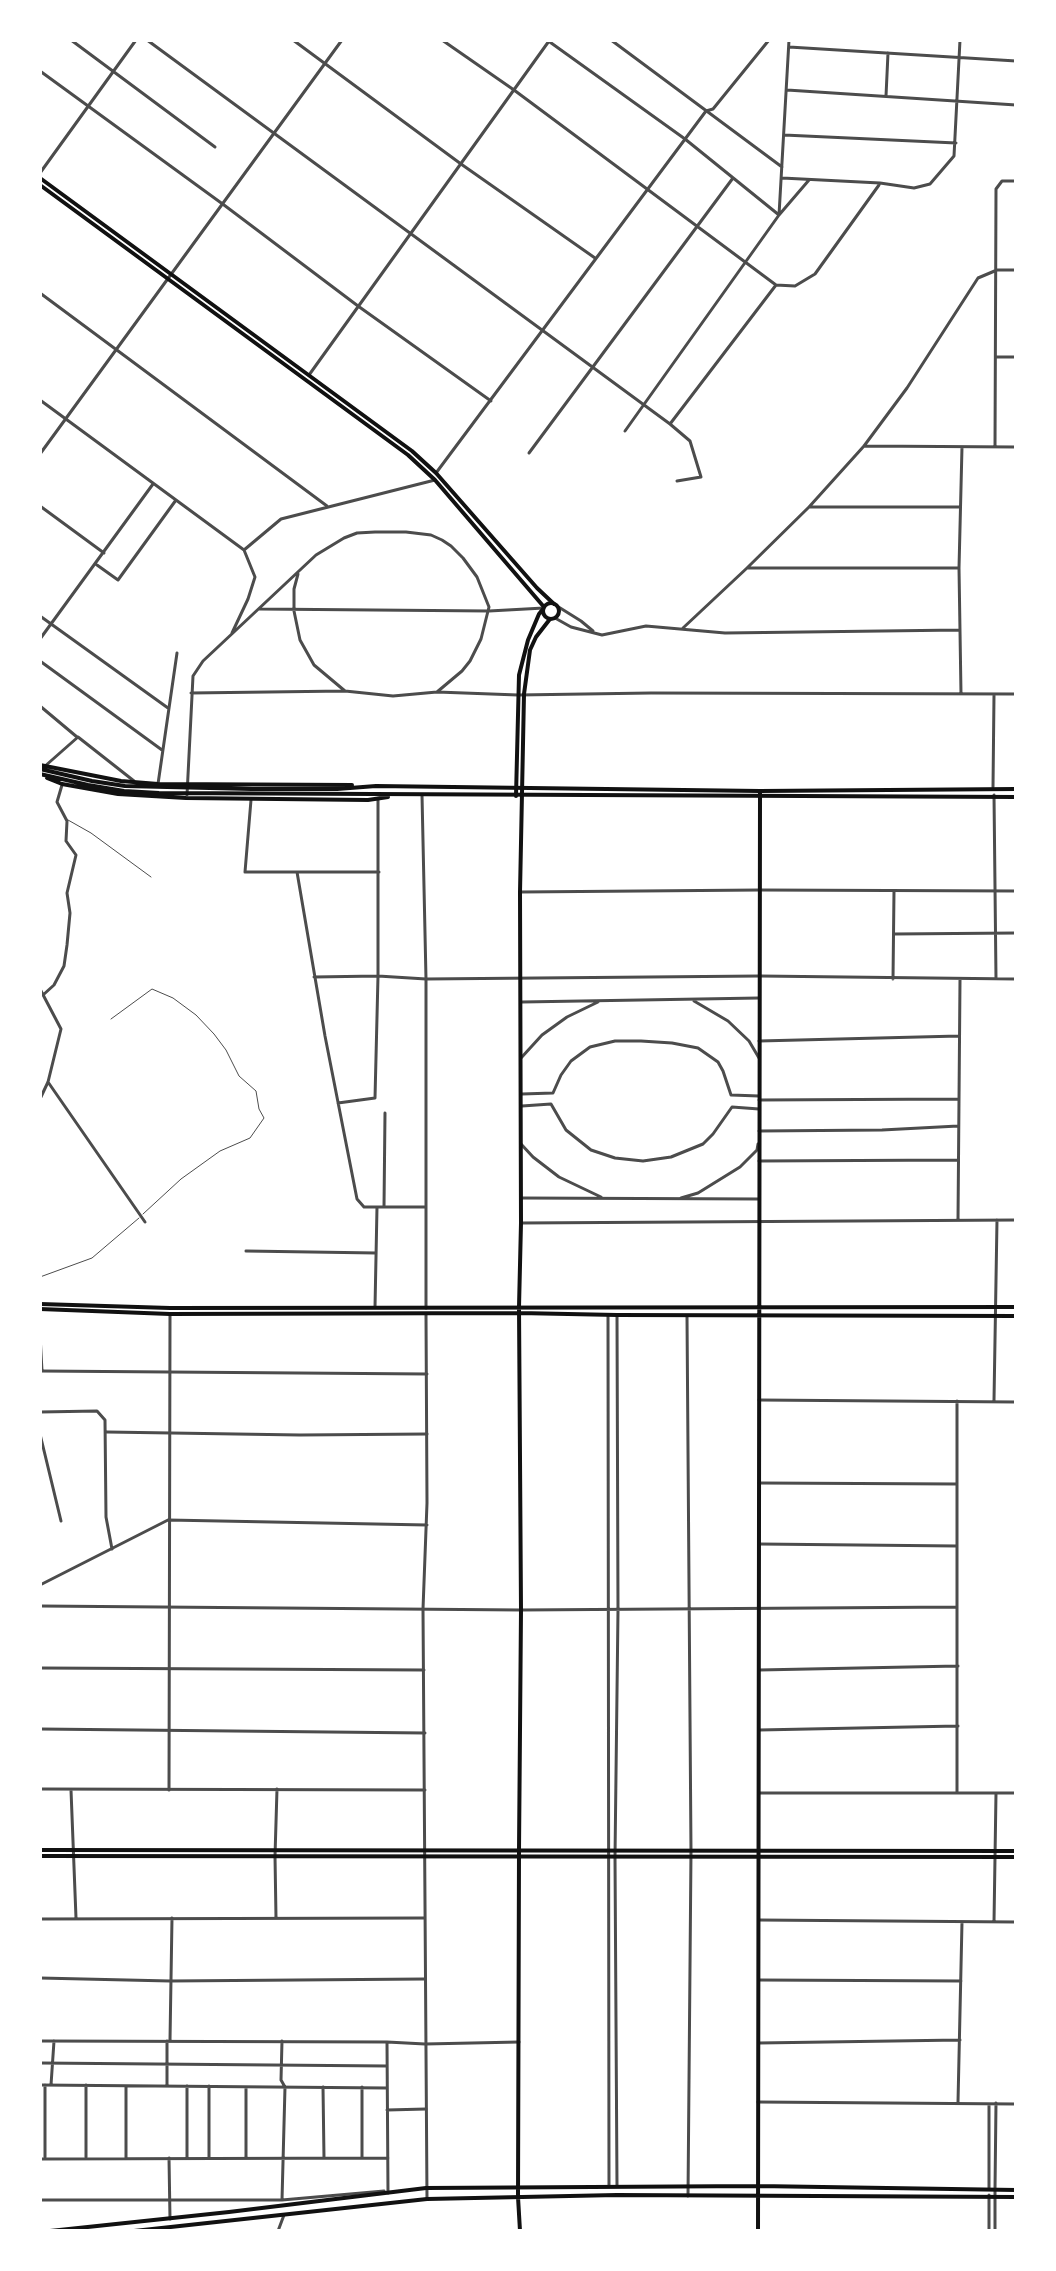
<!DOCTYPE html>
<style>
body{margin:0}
#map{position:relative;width:1056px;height:2271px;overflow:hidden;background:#fff;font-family:"Source Sans 3",sans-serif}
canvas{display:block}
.frame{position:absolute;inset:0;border:42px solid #fff;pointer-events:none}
</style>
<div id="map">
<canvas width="1056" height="2271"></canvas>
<div class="frame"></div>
</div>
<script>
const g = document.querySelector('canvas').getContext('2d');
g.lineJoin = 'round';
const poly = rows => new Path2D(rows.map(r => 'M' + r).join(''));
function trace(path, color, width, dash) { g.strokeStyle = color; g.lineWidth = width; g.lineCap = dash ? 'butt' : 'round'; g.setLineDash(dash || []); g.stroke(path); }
trace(poly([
 [68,820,91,833,151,877],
 [111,1019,152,989,173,998,196,1015,214,1034,226,1050,239,1076,256,1091,259,1109,264,1118,250,1138,220,1151,181,1179,143,1214],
 [40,1277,92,1258,139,1218]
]), '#4c4c4c', 1);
trace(poly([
 [71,40,215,147],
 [147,40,670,424,690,441,701,477,677,481],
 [293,40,461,164,595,258],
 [442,40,514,90,776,285],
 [547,40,685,139,779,215],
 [611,40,782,167],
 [789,47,1016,61],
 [40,71,224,205,358,306,491,401],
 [787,90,1016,105],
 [886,96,888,53],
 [784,135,956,143],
 [40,173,136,40],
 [782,178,880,183,914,188,930,184,954,156,960,40],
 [779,215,789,40],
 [776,285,795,286,815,274,879,185],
 [40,293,327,506],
 [996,357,1016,357],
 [309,375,549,41],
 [40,400,244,550,255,577,248,599,232,633],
 [670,424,776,285],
 [625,431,779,215,809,180],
 [864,446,1016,447],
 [995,447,996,189,1002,181,1016,181],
 [529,453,733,178],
 [40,506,104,553],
 [809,507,960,507],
 [244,550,281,519,435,480],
 [97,565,118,580,176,500],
 [747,568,959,568],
 [298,574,294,589,294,611,300,640,314,665,345,691],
 [557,606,581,621,593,631],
 [259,609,489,611,544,608],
 [40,616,168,708],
 [555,618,571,627,602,635,646,626,725,633,960,630],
 [683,628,747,568,809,507,864,446,907,388,978,278,997,270,1016,270],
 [40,639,153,484],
 [40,661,162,750],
 [191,693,345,691,393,696,437,692,518,695,651,693,1016,694],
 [961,694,959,568,962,447],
 [40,706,77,737],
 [44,767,78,737,134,781],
 [158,784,177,653],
 [993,787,994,695],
 [187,795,193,676,203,661,316,555,344,538,357,533,375,532,406,532,431,535,442,540,451,546,463,558,477,577,489,607,481,639,470,661,462,671,437,692],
 [994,795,996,979],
 [251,800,245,872,379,872],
 [297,872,325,1036,357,1199,364,1207,425,1207],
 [894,934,1016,933],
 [314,977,378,976,426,979,760,976,1016,979],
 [893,979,894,891],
 [40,989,61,1029,48,1082,40,1099],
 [43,995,54,985,64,966,67,945,70,913,67,893,76,855,66,841,67,821,57,802,62,785],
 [694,1001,728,1021,749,1041,759,1058],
 [522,1002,759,998],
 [759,1041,959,1036],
 [521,1058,542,1035,567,1017,598,1002],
 [48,1082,145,1222],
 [522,1094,553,1093,561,1075,571,1061,590,1047,615,1041,641,1041,672,1043,698,1048,718,1062,723,1071,731,1095,759,1096],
 [759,1100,958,1099],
 [338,1103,375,1098,378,976,378,799],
 [522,1106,551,1104,566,1130,591,1150,615,1158,643,1161,671,1157,703,1144,713,1134,732,1107,759,1109],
 [759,1131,882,1130,958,1126],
 [521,1144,533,1157,559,1177,601,1197],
 [759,1161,958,1160],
 [521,1198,759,1199],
 [681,1198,698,1193,740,1167,757,1150,758,1144],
 [384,1207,385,1113],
 [958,1220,960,980],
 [521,1223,1016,1220],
 [246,1251,376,1253],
 [375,1307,377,1207],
 [608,1315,609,2186],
 [617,1315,618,1610,615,1857,617,2186],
 [687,1316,691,1851,688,2196],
 [40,1335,42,1371],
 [40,1371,427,1374],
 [759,1400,1016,1402],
 [994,1400,997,1220],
 [957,1401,957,1793],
 [40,1412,97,1411,105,1420,106,1517,112,1549],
 [107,1432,300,1435,427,1434],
 [40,1434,61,1521],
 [759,1483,957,1484],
 [759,1544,957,1546],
 [40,1606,521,1610,957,1607],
 [40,1668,424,1670],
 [759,1670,958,1666],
 [40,1729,425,1733],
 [759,1730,958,1726],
 [40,1789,425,1790],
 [71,1790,76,1918],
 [759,1793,1016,1793],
 [276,1918,275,1856,277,1789],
 [40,1919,424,1918],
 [759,1920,1016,1922],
 [994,1922,996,1793],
 [40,1978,170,1981,424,1979],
 [759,1980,961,1981],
 [170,2040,172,1918],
 [40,2041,387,2042,425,2044,519,2042],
 [167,2041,167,2085],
 [282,2041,281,2080,285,2087,282,2200],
 [387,2042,388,2193],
 [759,2043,960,2040],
 [40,2063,387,2066],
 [40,2085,387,2088],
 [51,2085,54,2041],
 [126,2086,126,2158],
 [323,2087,324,2158],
 [362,2087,362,2158],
 [758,2102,1016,2104],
 [958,2102,962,1922],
 [989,2105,989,2189],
 [387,2110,426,2109],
 [45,2157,45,2085],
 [86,2157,86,2085],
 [187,2157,187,2086],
 [209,2157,209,2086],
 [246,2157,246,2087],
 [169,2158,170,2219],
 [40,2159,388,2158],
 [995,2189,996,2103],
 [40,2200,282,2200,384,2191],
 [278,2231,284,2215]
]), '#4c4c4c', 3);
trace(poly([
 [40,454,342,40],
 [436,473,706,111,713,109,769,40],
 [422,795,426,979,426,1308],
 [520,892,760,890,1016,891],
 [426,1315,427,1503,423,1609,427,2199],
 [40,1585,168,1520,427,1525],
 [169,1790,170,1314],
 [995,2189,995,2231],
 [989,2231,989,2195]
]), '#4c4c4c', 3);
trace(poly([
 [40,178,412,451,436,473,537,588,554,604],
 [40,185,408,455,435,480,544,607],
 '543 611a8 8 0 1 1 16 0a8 8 0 1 1-16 0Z',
 [516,796,519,675,528,640,539,614,543,609],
 [40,1304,170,1308,1016,1307],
 [40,1309,170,1314,519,1313,617,1315,1016,1316],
 [40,1850,1016,1851],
 [40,1856,1016,1857],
 [50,2231,229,2212,426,2188,758,2186,1016,2190],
 [134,2231,427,2199,617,2195,1016,2197],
 [520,2231,518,2197,519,1850,521,1610,519,1307,521,1223,520,892,524,694,530,650,536,637,550,619],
 [758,2231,760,793]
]), '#111', 4);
trace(poly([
 [40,765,121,781,158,784,352,785],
 [40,769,92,781,125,786,252,789,337,789,376,786,760,791,1016,789],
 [40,774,88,785,124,791,159,793,1016,797],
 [47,778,62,784,118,794,186,798,368,800,388,797]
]), '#111', 4);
</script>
